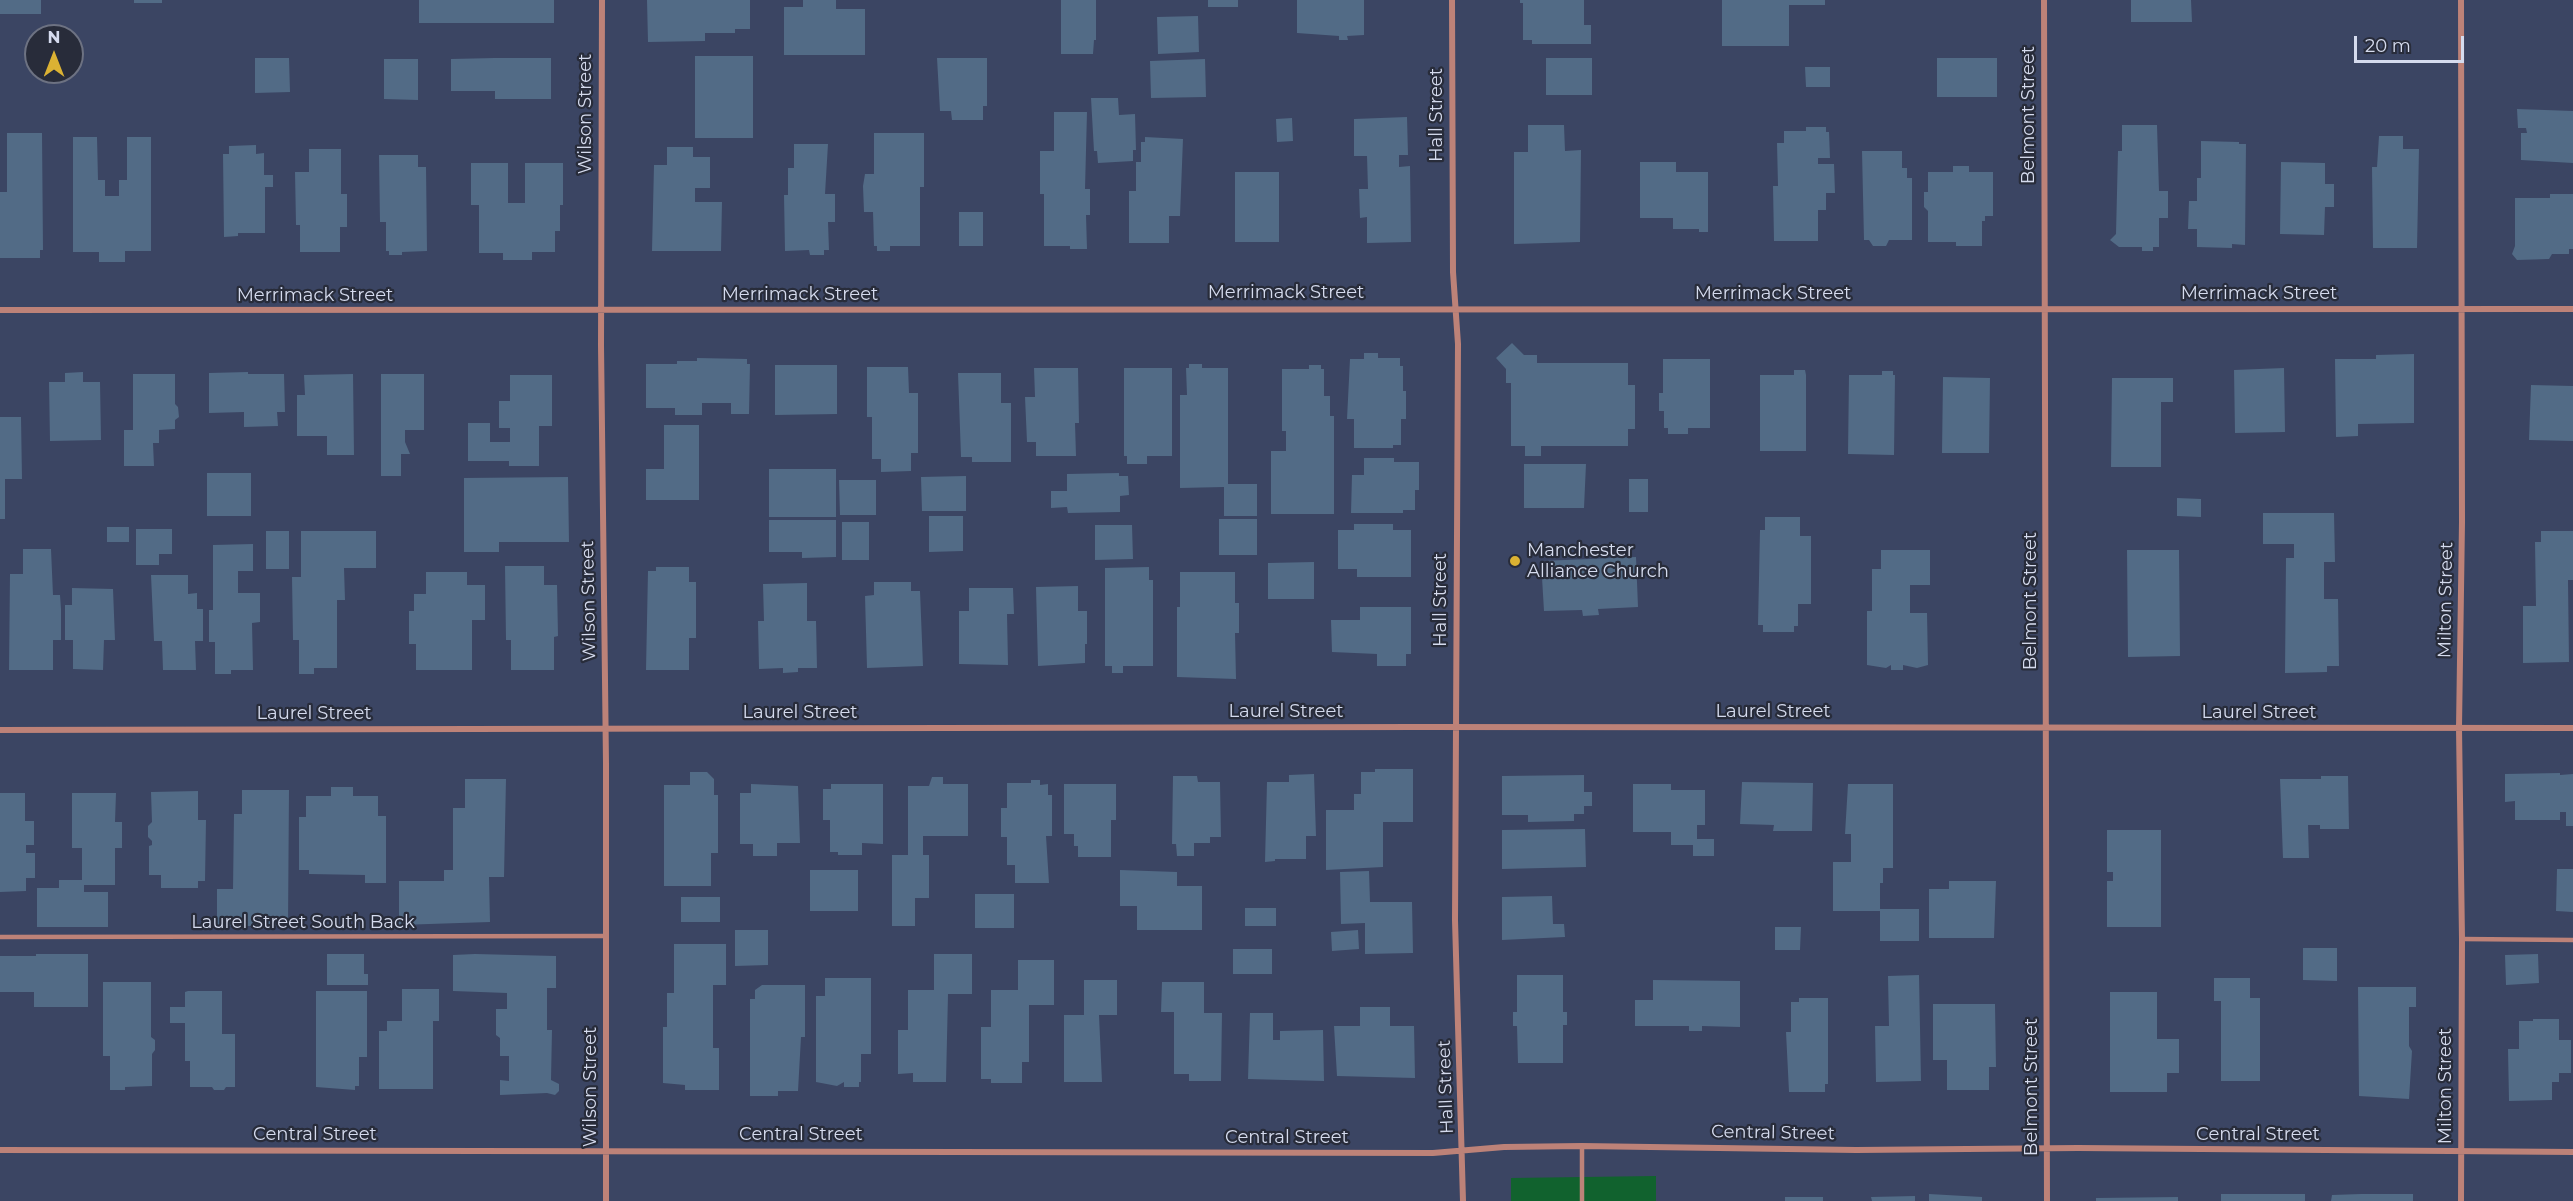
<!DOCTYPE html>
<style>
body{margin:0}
#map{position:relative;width:2573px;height:1201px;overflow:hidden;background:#3b4563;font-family:Montserrat,sans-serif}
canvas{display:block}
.north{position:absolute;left:24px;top:24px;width:60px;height:60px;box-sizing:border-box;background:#282c3a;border:2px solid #6d7282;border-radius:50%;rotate:0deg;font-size:16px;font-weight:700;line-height:24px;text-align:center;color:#d5dbee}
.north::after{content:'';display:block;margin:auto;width:21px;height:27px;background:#dbb233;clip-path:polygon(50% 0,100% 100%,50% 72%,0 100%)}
.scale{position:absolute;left:2354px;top:36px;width:110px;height:27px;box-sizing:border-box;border:3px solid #d5dbee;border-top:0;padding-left:8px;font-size:18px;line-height:21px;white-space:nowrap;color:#d5dbee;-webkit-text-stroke:4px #282c3a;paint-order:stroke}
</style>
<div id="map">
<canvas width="2573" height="1201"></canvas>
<div class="north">N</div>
<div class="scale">20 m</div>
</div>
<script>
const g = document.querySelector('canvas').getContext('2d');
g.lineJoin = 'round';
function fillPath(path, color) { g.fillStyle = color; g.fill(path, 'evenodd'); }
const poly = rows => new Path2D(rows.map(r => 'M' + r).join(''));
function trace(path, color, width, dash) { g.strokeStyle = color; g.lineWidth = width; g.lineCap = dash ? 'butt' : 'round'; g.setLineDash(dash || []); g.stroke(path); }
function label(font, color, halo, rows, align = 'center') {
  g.font = font + ' Montserrat,sans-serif'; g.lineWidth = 4.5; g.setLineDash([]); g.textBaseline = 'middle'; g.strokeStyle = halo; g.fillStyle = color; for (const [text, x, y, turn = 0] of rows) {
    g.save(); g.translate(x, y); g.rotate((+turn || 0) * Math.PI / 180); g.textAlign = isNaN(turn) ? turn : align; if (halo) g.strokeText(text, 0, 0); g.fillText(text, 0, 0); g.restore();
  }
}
fillPath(poly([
 [1656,1176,1656,1201,1511,1201,1511,1178]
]), '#11622e');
fillPath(poly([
 [0,0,41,0,41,14,0,14],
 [134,0,162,0,162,3,134,3],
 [419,0,554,0,554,23,419,23],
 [647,0,750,0,750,29,735,29,735,33,705,33,705,41,648,42],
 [803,0,836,0,836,9,865,9,865,55,784,55,784,7,803,7],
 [1061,0,1096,0,1096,40,1094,40,1093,54,1061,54],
 [1208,0,1238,0,1238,7,1208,7],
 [1297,0,1364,0,1364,35,1347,36,1348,40,1339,40,1339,36,1297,33],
 [1520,0,1584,0,1584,25,1591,25,1591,44,1532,44,1532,40,1523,40,1523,3,1520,3],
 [1722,0,1825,0,1825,5,1789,5,1789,46,1722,46],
 [2131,0,2191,0,2192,22,2131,22],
 [1198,16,1199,52,1158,54,1157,17],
 [695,56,753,56,753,138,695,138],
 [255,58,289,58,290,92,255,93],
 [495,58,551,58,551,99,495,99,495,91,451,91,451,59],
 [937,58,987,58,987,106,983,106,983,120,952,120,951,111,940,111],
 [1546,58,1592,58,1592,95,1546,95],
 [1937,58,1997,58,1997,97,1937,97],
 [384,59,418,59,418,100,384,99],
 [1205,59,1206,97,1151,98,1150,61],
 [1805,67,1830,67,1830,87,1806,87],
 [1091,98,1118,98,1119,115,1135,114,1136,150,1133,150,1133,161,1098,163,1097,151,1094,151],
 [2517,109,2573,111,2573,163,2521,160,2521,133,2527,133,2526,128,2518,128],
 [1054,112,1087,112,1085,189,1090,189,1090,215,1086,215,1087,249,1070,249,1070,246,1044,246,1044,194,1040,194,1040,151,1054,151],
 [1407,117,1408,155,1399,155,1399,167,1410,166,1411,242,1367,243,1367,217,1360,218,1359,189,1368,189,1367,156,1354,156,1354,119],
 [1292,118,1293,141,1277,142,1276,119],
 [1528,125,1564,125,1565,151,1581,150,1580,242,1514,244,1514,152,1528,152],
 [2122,125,2157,125,2159,191,2168,191,2168,218,2159,218,2159,247,2153,247,2153,251,2142,251,2142,247,2119,247,2110,240,2116,234,2118,151,2122,151],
 [1806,127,1826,127,1826,132,1829,132,1830,158,1818,158,1818,164,1834,164,1835,193,1826,193,1826,210,1818,210,1818,241,1774,241,1773,186,1778,186,1777,143,1784,143,1784,131,1806,131],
 [7,133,42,133,43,250,40,250,40,258,0,258,0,192,7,192],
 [874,133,924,133,924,187,920,187,920,246,890,246,890,251,877,251,877,246,874,246,873,212,864,212,863,186,865,174,874,174],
 [2379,136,2403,136,2403,149,2419,149,2417,248,2373,248,2372,167,2377,167],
 [73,137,97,137,98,180,105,180,105,196,119,196,119,180,127,180,127,137,151,137,151,251,125,251,125,262,99,262,99,252,73,252],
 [1145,137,1183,139,1180,216,1169,216,1169,243,1129,243,1129,191,1136,191,1136,162,1141,162,1141,142,1145,142],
 [2201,141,2239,142,2239,144,2246,144,2245,245,2232,244,2232,248,2197,247,2197,229,2188,229,2189,201,2197,201,2197,178,2201,178],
 [794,144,828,144,825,194,835,194,835,222,828,222,829,250,824,250,824,255,810,255,809,250,785,251,784,195,788,195,788,168,794,168],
 [256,145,256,154,264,153,264,175,273,175,273,187,265,187,265,233,238,233,238,236,224,237,223,154,229,154,229,146],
 [667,147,693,147,693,157,710,157,710,188,695,188,695,202,722,202,721,251,652,251,654,165,667,165],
 [309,149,341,149,341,194,347,194,347,227,340,227,340,252,300,252,300,225,296,225,295,172,309,172],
 [1862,151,1902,151,1902,168,1907,168,1907,178,1912,178,1912,240,1889,240,1886,246,1873,246,1869,240,1864,240],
 [379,155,418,155,418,167,426,167,427,251,402,252,402,255,389,255,389,251,386,251,386,222,380,222],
 [1640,162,1676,162,1676,172,1708,172,1708,232,1699,232,1699,229,1673,229,1673,218,1640,218],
 [2281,162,2325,163,2325,184,2334,184,2334,207,2325,207,2324,235,2280,234],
 [471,163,508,163,508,203,525,203,525,163,563,163,563,205,560,205,560,231,555,231,555,252,532,252,532,260,503,260,503,253,479,253,479,205,471,205],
 [1953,166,1969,166,1969,172,1993,172,1993,216,1985,216,1985,221,1982,221,1982,246,1956,246,1956,242,1928,242,1928,211,1924,207,1924,192,1928,192,1928,172,1953,172],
 [1235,172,1279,172,1279,242,1235,242],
 [2550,194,2573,194,2573,249,2569,249,2569,254,2552,254,2549,259,2517,260,2512,254,2515,246,2515,198,2550,198],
 [959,212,983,212,983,246,959,246],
 [1512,343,1524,355,1537,355,1537,363,1628,363,1628,385,1635,385,1635,429,1628,429,1628,446,1541,446,1541,456,1525,456,1525,446,1511,446,1511,383,1506,383,1506,369,1496,358],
 [1364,353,1378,353,1378,358,1400,358,1400,366,1403,366,1403,391,1406,391,1406,419,1401,419,1401,445,1393,445,1393,448,1354,448,1354,419,1347,419,1350,359,1364,359],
 [2414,354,2414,423,2358,424,2358,436,2336,437,2335,359,2376,359,2376,355],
 [697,358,747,359,747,364,750,364,749,414,731,414,731,403,702,403,702,415,675,415,675,408,646,408,646,364,677,364,677,361,697,361],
 [1663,359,1710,359,1710,428,1688,428,1688,434,1668,434,1668,428,1664,428,1664,411,1659,411,1659,393,1663,393],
 [1189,364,1202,364,1202,368,1228,368,1228,484,1257,484,1257,516,1224,516,1224,487,1180,488,1180,395,1187,395,1186,368,1189,368],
 [775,365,837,365,837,414,775,415],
 [1309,365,1321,365,1321,369,1324,369,1324,396,1330,396,1330,416,1334,416,1334,514,1271,514,1271,451,1286,451,1286,431,1282,431,1282,369,1309,369],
 [867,367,908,367,909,393,918,393,918,453,911,453,911,471,881,472,881,459,872,459,872,417,867,417],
 [1034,368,1078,368,1079,423,1075,423,1076,456,1036,456,1036,442,1027,442,1025,397,1035,397],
 [1124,368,1172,368,1172,456,1147,456,1147,464,1127,464,1127,456,1124,456],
 [2284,368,2285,432,2235,433,2234,370],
 [1794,370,1805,370,1806,375,1806,451,1760,451,1760,375,1794,375],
 [1882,371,1893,371,1893,375,1895,375,1894,455,1848,454,1849,375,1882,375],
 [83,372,83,382,100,382,101,440,50,441,49,382,65,382,65,373],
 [248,372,248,374,284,374,285,412,277,412,278,426,244,427,244,412,209,413,209,373],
 [958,373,1001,373,1001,403,1011,403,1011,462,972,462,972,457,961,457],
 [133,374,175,374,175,404,178,407,179,417,175,420,175,429,159,430,159,443,153,443,154,466,124,466,124,430,133,430],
 [353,374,354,455,327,455,327,436,297,436,297,395,305,395,304,375],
 [381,374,424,374,424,430,405,430,405,442,410,454,401,454,401,476,381,476],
 [510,375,552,375,552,426,539,426,539,466,509,466,509,461,468,461,468,423,490,423,490,442,510,442,510,428,499,428,499,401,510,401],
 [1943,377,1990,378,1989,453,1942,453],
 [2112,378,2173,378,2173,402,2161,402,2161,467,2111,467],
 [2531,385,2573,386,2573,441,2529,440],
 [0,417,21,417,22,479,5,479,5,519,0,519],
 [664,425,699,425,699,500,646,500,646,469,664,469],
 [1364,458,1394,458,1394,462,1419,462,1419,490,1415,490,1415,510,1403,510,1403,513,1351,513,1352,475,1364,475],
 [1524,464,1586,464,1584,508,1524,508],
 [769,469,836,469,836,517,769,517],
 [207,473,251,473,251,516,207,516],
 [1119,473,1119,476,1128,476,1129,495,1120,496,1120,512,1068,513,1067,507,1051,508,1051,491,1067,491,1067,474],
 [966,476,966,511,922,511,921,477],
 [568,477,569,542,499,542,499,552,464,552,464,478],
 [1629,479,1648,479,1648,512,1629,512],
 [839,480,876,480,876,515,840,515],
 [2177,498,2201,499,2201,517,2177,516],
 [2263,513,2334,513,2335,562,2324,562,2324,599,2338,599,2339,666,2327,666,2327,672,2285,673,2286,558,2294,558,2294,544,2263,544],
 [929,516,963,516,963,551,929,552],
 [1765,517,1800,517,1800,536,1811,536,1811,604,1798,604,1798,626,1794,626,1794,632,1763,632,1763,625,1758,625,1760,530,1765,530],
 [1219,519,1257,519,1257,555,1219,555],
 [769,520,836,520,836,557,802,558,802,552,769,552],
 [842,522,869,522,869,560,842,560],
 [1354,524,1393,524,1393,530,1411,530,1411,577,1357,577,1357,569,1338,569,1338,530,1354,530],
 [1095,525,1132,525,1133,559,1095,560],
 [107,527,129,527,129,542,107,542],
 [136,529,172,529,172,554,159,554,159,565,136,565],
 [266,531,289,531,289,569,266,569],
 [301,531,376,531,376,568,344,568,345,600,337,600,337,668,314,668,314,674,299,674,299,640,293,640,292,577,301,577],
 [2541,531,2573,531,2573,580,2568,580,2569,662,2523,663,2523,606,2536,606,2535,542,2541,542],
 [253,544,253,571,238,571,238,593,260,593,260,622,252,623,253,670,231,670,231,674,215,674,215,642,209,642,209,610,213,610,213,545],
 [23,549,51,549,53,595,60,595,61,609,61,640,53,640,53,670,9,670,10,574,23,574],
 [1881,550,1930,550,1930,585,1910,585,1910,613,1927,613,1928,665,1917,668,1903,665,1903,670,1891,670,1891,665,1886,668,1867,665,1867,611,1872,611,1872,569,1881,569],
 [2127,550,2179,550,2180,656,2128,657],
 [1636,557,1638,607,1598,609,1599,615,1583,616,1582,610,1544,611,1541,561],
 [1314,562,1314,599,1268,599,1268,563],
 [505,566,544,566,544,585,557,585,558,636,554,637,554,670,511,670,511,640,506,640],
 [656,567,689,567,689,582,696,582,696,638,689,638,689,670,646,670,648,571,656,571],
 [1149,567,1149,580,1153,580,1153,666,1123,666,1123,673,1112,673,1112,666,1105,666,1105,568],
 [426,572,467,572,467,585,485,585,485,620,472,620,472,670,416,670,416,644,409,644,409,611,414,611,414,594,426,594],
 [1180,572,1235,572,1235,603,1239,603,1239,633,1235,633,1236,679,1177,677,1177,607,1180,607],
 [151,575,188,575,188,594,197,593,197,609,203,609,203,641,195,641,196,670,163,670,162,641,154,641],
 [874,582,911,582,911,591,920,591,923,666,867,668,865,596,874,595],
 [807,583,807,621,816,621,817,668,798,668,798,672,783,673,783,668,759,669,758,621,764,621,763,584],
 [1078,586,1078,611,1087,611,1087,644,1085,644,1085,663,1038,666,1036,587],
 [72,588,113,589,115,640,104,640,103,670,73,669,73,640,65,640,65,605,72,605],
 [969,588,1013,588,1014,614,1007,614,1008,665,959,664,959,611,969,611],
 [1360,607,1411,607,1411,654,1406,654,1406,666,1377,666,1377,654,1332,652,1331,620,1360,620],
 [1375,769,1413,769,1413,822,1383,822,1383,867,1326,870,1326,810,1354,810,1354,794,1361,794,1361,772,1375,772],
 [690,772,707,772,714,779,714,795,718,795,718,853,711,853,711,886,664,886,664,785,690,785],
 [2560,773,2560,775,2573,774,2573,826,2566,826,2566,812,2560,812,2560,820,2515,820,2515,801,2505,802,2505,774],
 [1314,774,1316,836,1306,836,1306,859,1275,859,1275,861,1265,862,1267,782,1289,782,1289,775],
 [1584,775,1584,792,1592,792,1592,806,1584,806,1584,814,1574,814,1574,821,1528,822,1528,815,1502,815,1502,776],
 [1173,776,1197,776,1198,782,1220,782,1221,837,1210,837,1210,843,1194,843,1194,856,1177,856,1176,844,1172,844],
 [2321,776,2348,776,2349,829,2320,829,2320,825,2308,825,2309,858,2283,858,2280,779,2321,779],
 [932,777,943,777,943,784,968,784,968,836,923,836,923,855,929,855,929,898,915,898,915,926,892,926,892,855,908,855,908,786,929,786],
 [465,779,506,779,504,877,489,877,490,922,399,925,399,881,444,881,444,870,453,870,453,808,465,808],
 [1031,780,1040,780,1040,785,1048,784,1048,795,1052,795,1052,836,1046,836,1049,883,1015,883,1015,865,1007,865,1007,837,1001,837,1001,808,1007,808,1007,783,1031,783],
 [1742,782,1813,783,1812,831,1773,831,1774,825,1740,824],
 [751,784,798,786,800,843,777,843,777,856,753,856,753,844,740,844,740,793,751,793],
 [831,784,883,784,883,844,862,843,862,855,838,855,838,852,830,852,830,820,823,820,823,789,831,789],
 [1064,784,1116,784,1116,820,1111,820,1111,857,1078,857,1078,846,1074,846,1074,834,1064,834],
 [1633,784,1671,784,1671,790,1705,790,1705,825,1697,825,1697,839,1714,839,1714,856,1693,856,1693,845,1671,845,1671,832,1633,832],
 [1848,784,1893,784,1893,868,1883,868,1883,883,1880,883,1880,909,1919,909,1919,941,1880,941,1880,911,1833,911,1833,862,1851,862,1851,834,1845,834],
 [331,787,353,787,353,796,378,796,378,816,386,816,386,883,365,883,365,875,309,874,309,870,299,870,299,817,306,817,306,796,331,796],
 [242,790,289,790,288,926,217,926,217,889,233,889,234,814,242,814],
 [198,791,198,820,206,820,205,881,198,881,198,888,161,888,161,875,149,875,149,846,152,845,152,841,148,837,148,826,152,822,151,792],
 [0,793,25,793,25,821,34,821,34,845,26,845,26,853,35,853,35,878,26,878,26,891,0,892],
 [72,793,116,793,115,822,122,822,122,848,115,848,115,885,84,885,84,892,108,892,108,927,37,927,37,888,59,888,59,880,82,880,82,848,72,848],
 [1585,829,1586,867,1502,869,1502,830],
 [2107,830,2161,830,2161,927,2107,927,2107,881,2113,881,2113,872,2107,872],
 [2557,869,2573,869,2573,912,2556,911],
 [810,870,858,870,858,911,810,911],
 [1120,870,1177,872,1177,886,1202,886,1202,930,1137,930,1137,906,1120,906],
 [1369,871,1370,902,1412,902,1413,953,1365,954,1365,923,1341,924,1340,872],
 [1949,881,1996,881,1994,938,1929,938,1929,889,1949,889],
 [975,894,1014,894,1014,928,975,928],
 [1552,896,1553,924,1564,924,1565,937,1502,940,1502,897],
 [681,897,720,897,720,922,681,922],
 [1245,908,1276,908,1276,926,1245,926],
 [1775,927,1801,927,1800,950,1775,950],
 [735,930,768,930,768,965,735,966],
 [1358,930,1359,949,1332,951,1331,932],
 [674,944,726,944,726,985,713,985,713,1048,719,1048,719,1090,685,1090,685,1085,663,1083,663,1027,667,1027,667,993,674,993],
 [2303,948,2337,948,2337,981,2303,980],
 [1233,949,1272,949,1272,974,1233,974],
 [36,954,88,954,88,1007,34,1007,34,992,0,992,0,956,36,956],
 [327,954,364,954,364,974,368,974,368,985,327,985],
 [475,954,556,956,556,988,547,988,547,1030,552,1030,551,1080,559,1084,559,1091,555,1095,547,1093,500,1095,500,1080,509,1081,509,1056,500,1056,500,1038,496,1035,496,1009,507,1009,507,993,453,991,453,955],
 [934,954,972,954,972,994,948,994,946,1082,913,1082,913,1073,898,1074,898,1030,908,1030,908,990,934,990],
 [2538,954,2539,983,2506,985,2505,955],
 [1018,960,1054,960,1054,1005,1029,1005,1029,1062,1022,1062,1022,1083,991,1083,991,1079,981,1079,981,1027,991,1027,991,990,1018,990],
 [1517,975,1563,975,1563,1012,1567,1012,1567,1025,1563,1025,1563,1063,1518,1063,1517,1026,1513,1026,1513,1012,1517,1012],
 [1919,975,1921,1081,1876,1082,1875,1026,1889,1026,1888,976],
 [825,978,871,978,871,1054,861,1054,861,1082,859,1082,859,1087,844,1087,844,1082,837,1086,816,1082,816,996,825,996],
 [2214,978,2250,978,2250,998,2260,998,2260,1081,2221,1081,2221,1001,2214,1001],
 [1084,980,1117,980,1117,1015,1099,1015,1102,1082,1064,1082,1064,1015,1084,1015],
 [1653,980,1740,981,1740,1027,1702,1026,1702,1031,1689,1031,1689,1026,1635,1026,1635,1000,1653,1000],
 [103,982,151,982,151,1037,155,1040,155,1050,152,1054,152,1086,125,1087,125,1090,110,1090,110,1056,103,1056],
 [1162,982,1204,982,1204,1013,1222,1013,1221,1081,1189,1081,1189,1074,1174,1074,1174,1012,1161,1012],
 [762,985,805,985,805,1037,801,1037,798,1091,778,1091,778,1096,750,1096,750,999,755,999,755,990],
 [2358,987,2416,987,2416,1007,2409,1007,2409,1046,2412,1051,2409,1099,2359,1096],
 [402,989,439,989,439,1021,433,1021,433,1089,379,1089,379,1031,387,1031,387,1021,402,1021],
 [188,991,222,991,222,1034,235,1034,235,1087,226,1087,224,1090,214,1090,212,1087,190,1087,190,1061,185,1061,185,1023,170,1023,170,1007,185,1007,185,992],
 [316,991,367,991,367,1057,359,1057,359,1086,355,1086,355,1090,316,1087],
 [2110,992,2157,992,2157,1039,2179,1039,2179,1073,2167,1073,2167,1092,2110,1092],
 [1799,998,1828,998,1828,1084,1825,1084,1825,1092,1789,1092,1786,1032,1791,1032,1791,1002,1799,1002],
 [1933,1004,1995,1004,1996,1067,1989,1067,1989,1090,1947,1090,1947,1060,1933,1060],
 [1360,1007,1390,1007,1390,1026,1414,1026,1415,1078,1337,1076,1334,1026,1360,1026],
 [1250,1013,1273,1013,1273,1040,1280,1040,1280,1031,1323,1030,1324,1081,1248,1079],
 [2533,1019,2559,1019,2559,1040,2571,1040,2571,1073,2559,1073,2559,1082,2552,1082,2552,1100,2509,1101,2508,1049,2519,1049,2519,1021,2533,1021],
 [1929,1194,1982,1197,1982,1201,1929,1201],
 [2221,1194,2305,1194,2305,1201,2221,1201],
 [2361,1194,2413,1194,2413,1201,2331,1201,2332,1195],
 [1915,1196,1915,1201,1872,1201,1871,1197],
 [1785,1197,1823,1197,1823,1201,1785,1201],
 [2178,1197,2178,1201,2096,1201,2096,1198]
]), '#526b86');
trace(poly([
 [0,937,606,936],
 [2462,939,2573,940],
 [1582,1146,1582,1201]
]), '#bd8278', 4.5);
trace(poly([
 [602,0,601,345,606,763,606,1201],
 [1452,0,1453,272,1458,344,1455,920,1463,1201],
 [2044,0,2047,1201],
 [2461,0,2462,522,2459,728,2462,939,2461,1201],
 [0,310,2573,309],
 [0,730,1415,727,2573,728],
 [0,1150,1433,1153,1504,1147,1582,1146,1856,1150,2078,1148,2573,1152]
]), '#bd8278', 6);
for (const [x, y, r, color] of [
 [1515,561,6,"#dbb233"]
]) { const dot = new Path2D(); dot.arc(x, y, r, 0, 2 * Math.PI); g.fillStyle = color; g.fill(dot); trace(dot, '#282c3a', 2); }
label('18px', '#d5dbee', '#282c3a', [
 ["Wilson Street",586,114,-90],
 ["Hall Street",1437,115,-90],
 ["Belmont Street",2029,115,-90],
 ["Merrimack Street",1286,293],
 ["Merrimack Street",1773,294],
 ["Merrimack Street",2259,294],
 ["Merrimack Street",800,295],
 ["Merrimack Street",315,296],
 ["Hall Street",1441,600,-90],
 ["Milton Street",2446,600,-89],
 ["Wilson Street",589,601,-91],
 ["Belmont Street",2031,601,-90],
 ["Laurel Street",1286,712],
 ["Laurel Street",1773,712],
 ["Laurel Street",800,713],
 ["Laurel Street",2259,713],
 ["Laurel Street",314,714],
 ["Laurel Street South Back",303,923],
 ["Milton Street",2446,1086,-90],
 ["Wilson Street",591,1087,-90],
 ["Hall Street",1446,1087,-92],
 ["Belmont Street",2032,1087,-90],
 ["Central Street",1773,1133,1],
 ["Central Street",315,1135],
 ["Central Street",801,1135],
 ["Central Street",2258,1135],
 ["Central Street",1287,1138]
]);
label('18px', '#d5dbee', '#282c3a', [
 ["Manchester",1527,551],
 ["Alliance Church",1527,572]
], 'left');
</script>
